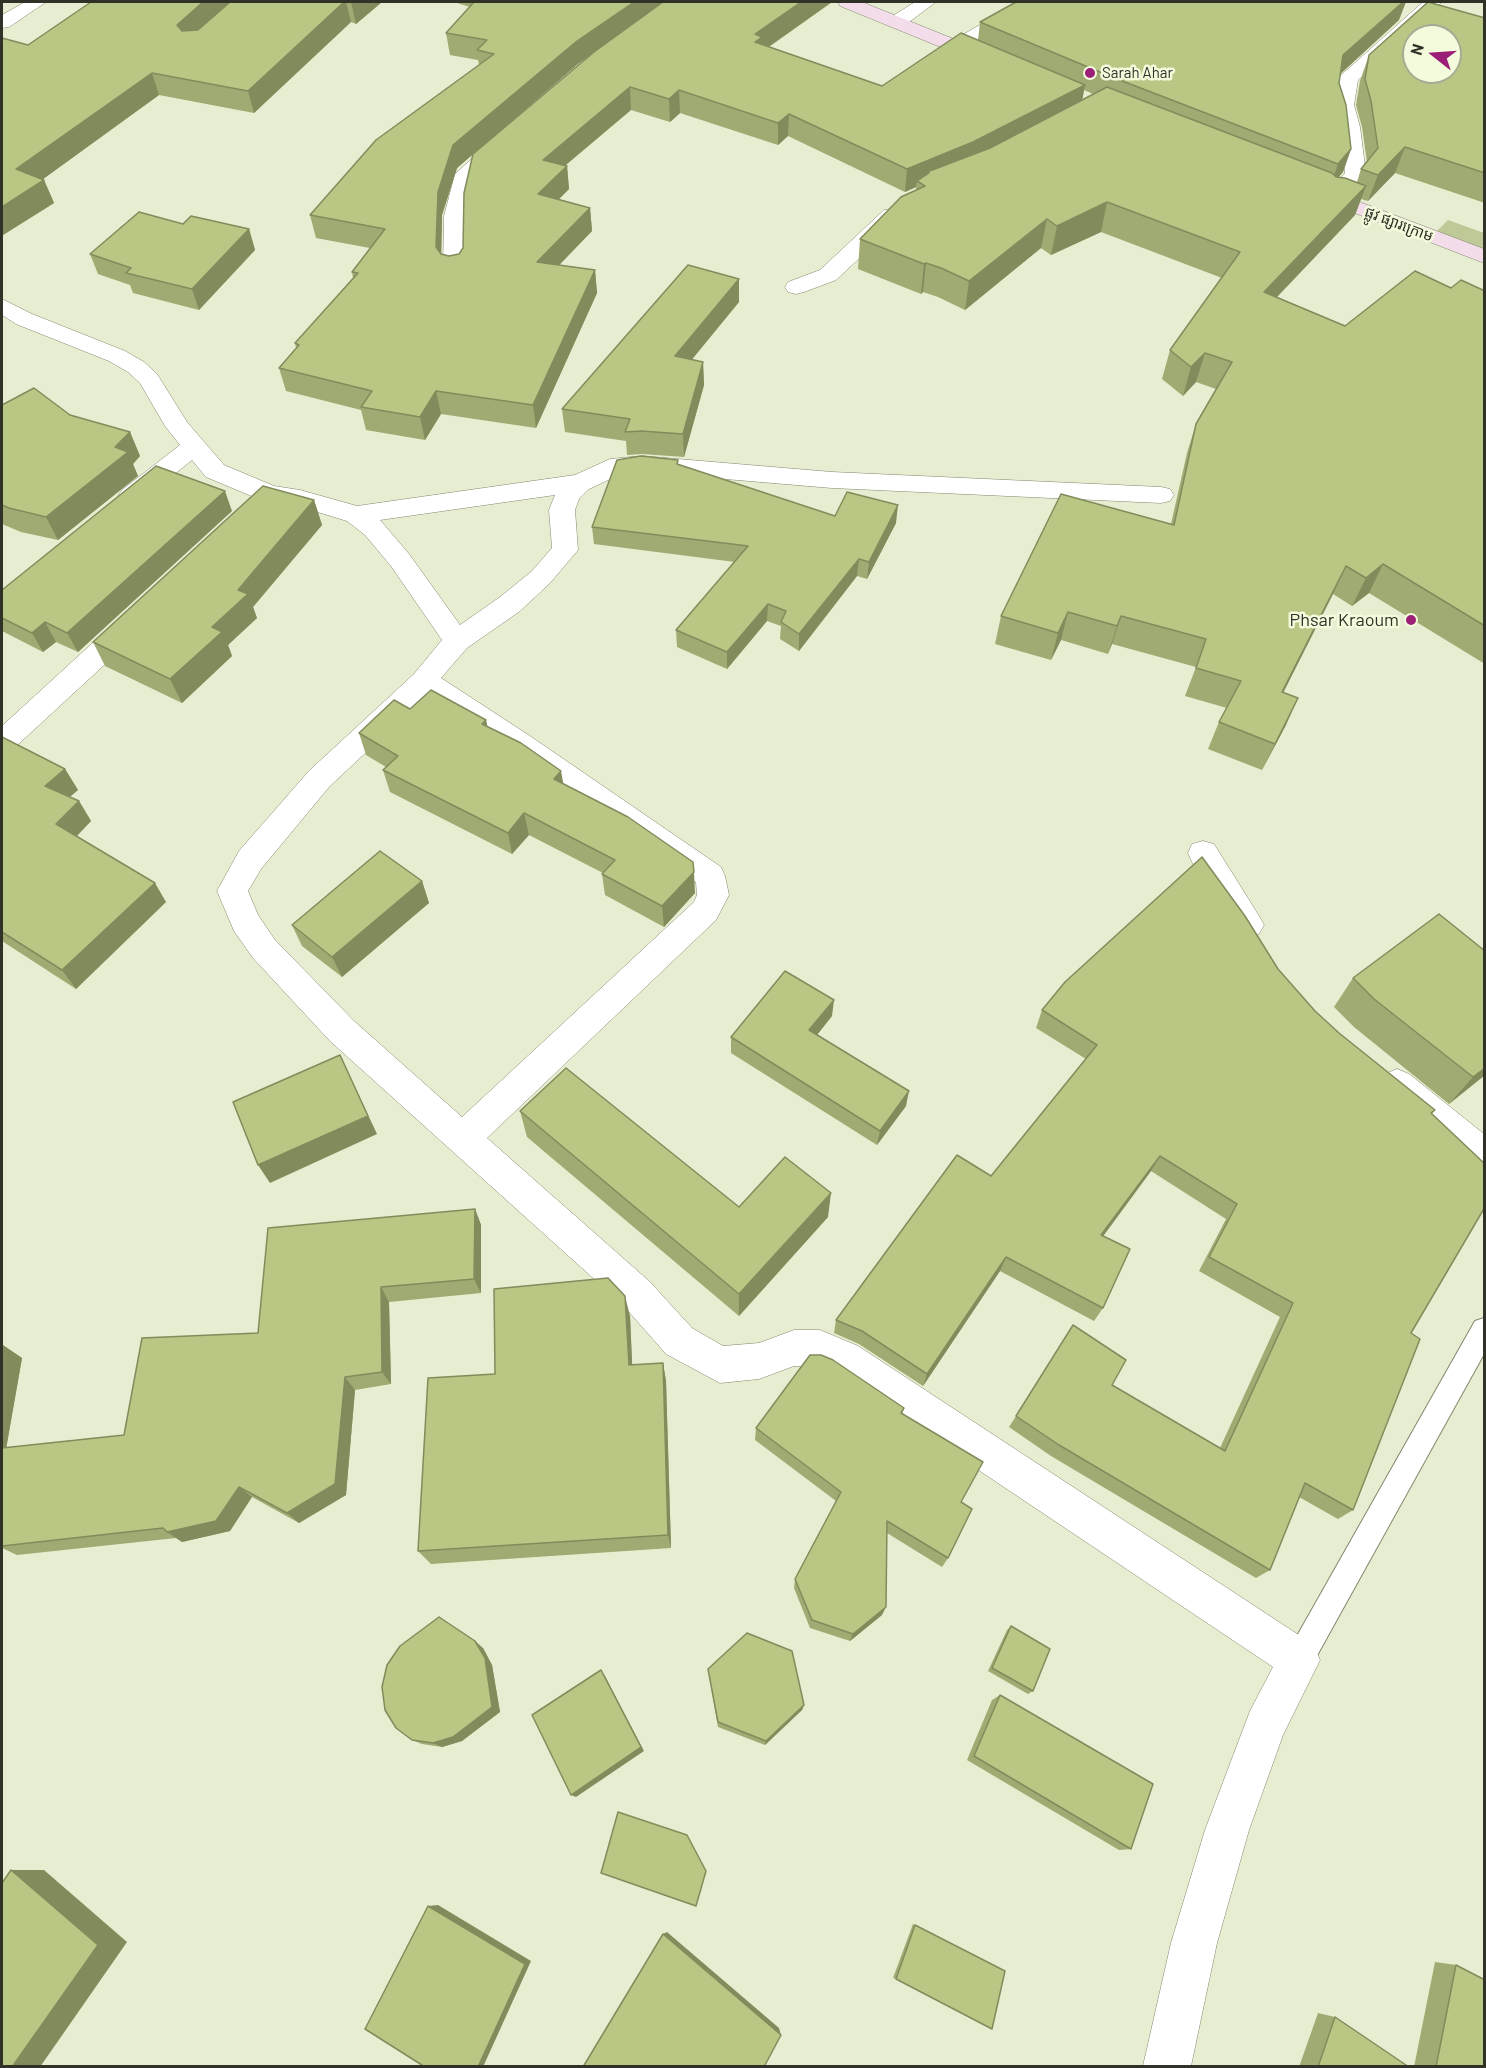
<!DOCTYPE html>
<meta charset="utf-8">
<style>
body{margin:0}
#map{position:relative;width:1486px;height:2068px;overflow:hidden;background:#e6edd0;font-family:Barlow,sans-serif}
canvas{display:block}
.frame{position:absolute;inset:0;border:3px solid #303227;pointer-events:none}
.north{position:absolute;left:1402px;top:24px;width:60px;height:60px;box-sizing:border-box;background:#f4fbdd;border:2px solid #a6ab94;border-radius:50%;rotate:287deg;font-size:16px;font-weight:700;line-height:24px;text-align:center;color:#303227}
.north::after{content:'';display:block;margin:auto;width:21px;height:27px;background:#9b1f76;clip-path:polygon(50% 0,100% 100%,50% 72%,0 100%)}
</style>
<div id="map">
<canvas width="1486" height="2068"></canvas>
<div class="frame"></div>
<div class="north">N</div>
</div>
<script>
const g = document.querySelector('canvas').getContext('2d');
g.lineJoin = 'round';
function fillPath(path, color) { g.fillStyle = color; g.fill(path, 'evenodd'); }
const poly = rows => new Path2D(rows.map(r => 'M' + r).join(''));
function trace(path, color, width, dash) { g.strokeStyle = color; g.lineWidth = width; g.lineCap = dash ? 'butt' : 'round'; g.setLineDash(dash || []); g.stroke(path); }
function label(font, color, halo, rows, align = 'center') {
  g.font = font + ' Barlow,"Noto Sans Khmer",sans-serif'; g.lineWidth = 5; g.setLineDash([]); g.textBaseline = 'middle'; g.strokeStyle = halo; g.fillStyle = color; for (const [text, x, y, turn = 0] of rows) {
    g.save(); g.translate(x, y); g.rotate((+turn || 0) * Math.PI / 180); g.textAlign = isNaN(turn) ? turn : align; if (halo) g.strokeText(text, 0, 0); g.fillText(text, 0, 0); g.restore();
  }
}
fillPath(poly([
 [1448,220,1484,233,1484,252,1435,233]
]), '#bec997');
const lane = poly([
 [1484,1318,1484,1354,1309,1670,1299,1674,1289,1670,1285,1660,1289,1650,1475,1321,1484,1318]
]);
const street = poly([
 [25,2,46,2,9,27,2,28,2,15,25,2],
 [915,2,936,2,905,25,891,25,889,21,891,17,915,2],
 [1020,2,1041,2,1039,6,964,50,957,52,950,50,947,46,950,42,1020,2],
 [1423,2,1442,2,1358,80,1354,105,1360,127,1366,174,1342,204,1334,205,1326,204,1323,199,1345,173,1340,127,1334,105,1338,78,1423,2],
 [503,135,510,137,513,141,475,176,466,216,465,270,462,275,454,277,446,275,443,270,444,216,455,174,496,137,503,135],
 [892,209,900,210,903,215,900,220,836,280,804,292,796,294,788,292,785,287,788,282,820,270,884,210,892,209],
 [2,299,32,314,125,351,144,362,157,374,187,422,224,465,274,486,300,490,357,506,575,475,610,459,642,456,832,472,1161,487,1170,489,1174,495,1170,501,1161,503,832,488,642,472,623,473,589,489,579,499,575,510,578,550,550,583,520,611,467,648,441,678,530,736,721,867,725,876,729,895,716,920,487,1138,649,1281,692,1328,723,1346,759,1343,794,1330,820,1330,858,1346,1314,1645,1320,1660,1283,1735,1249,1830,1217,1943,1191,2066,1143,2066,1171,1943,1205,1830,1250,1711,1273,1667,832,1372,819,1366,794,1366,759,1379,720,1383,666,1354,623,1305,330,1041,253,958,234,931,217,891,239,851,309,771,414,674,442,640,391,566,365,535,347,521,298,506,261,500,206,477,192,460,140,502,131,504,122,502,118,496,122,490,180,445,165,426,140,383,128,372,109,361,16,324,2,315,2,299],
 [555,495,549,510,552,548,532,571,500,597,460,625,409,554,380,520,555,495],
 [426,696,510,752,696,882,697,895,694,902,462,1117,354,1021,275,940,258,915,248,891,261,869,329,787,426,696],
 [131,614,141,617,145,624,141,631,12,750,2,753,2,726,121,617,131,614],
 [1203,841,1214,844,1259,916,1264,925,1259,934,1248,938,1237,934,1192,862,1188,853,1192,844,1203,841],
 [1397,1069,1409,1074,1484,1134,1484,1170,1472,1166,1385,1094,1380,1084,1385,1074,1397,1069]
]);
const secondary = poly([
 [838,2,862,2,996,56,999,60,996,64,982,64,840,6,838,2],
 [1315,185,1484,249,1484,263,1308,195,1304,191,1308,187,1315,185]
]);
trace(lane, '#82886d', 2);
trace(street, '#82886d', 1);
trace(secondary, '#82886d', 1);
fillPath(lane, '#fff');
fillPath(street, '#fff');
fillPath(secondary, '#f3ddea');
fillPath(poly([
 [91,2,382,2,356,24,351,22,254,113,159,95,43,179,44,180,54,203,3,235,2,235,2,38,28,45],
 [454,2,832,2,769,47,882,86,978,40,980,22,1399,20,1341,73,1339,83,1351,149,1343,172,1338,177,1357,182,1361,169,1367,162,1362,127,1356,105,1360,81,1369,55,1485,18,1485,203,1395,173,1368,201,1361,199,1355,215,1277,297,1345,326,1451,288,1485,291,1485,664,1369,593,1352,606,1333,594,1283,692,1286,725,1262,770,1208,749,1219,722,1227,708,1185,696,1196,667,1112,644,1108,654,1061,640,1051,660,995,644,1001,616,1171,524,1187,453,1196,424,1216,389,1196,382,1183,396,1162,379,1170,350,1222,278,1101,232,1051,255,1041,248,965,310,938,297,923,292,921,294,858,269,860,239,916,190,916,187,905,192,788,136,778,145,680,113,670,122,631,110,565,166,567,166,569,189,559,199,590,208,592,231,559,265,595,270,597,293,536,428,441,414,425,440,366,430,361,410,286,391,279,368,296,348,295,343,353,278,352,272,370,248,316,238,310,215,479,65,478,60,450,55,446,33,470,7],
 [590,55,459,254,449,256,441,254,442,215,457,168,579,63],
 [1084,90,1093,94,1082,100],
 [183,224,249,229,255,250,199,310,133,293,130,285,98,274,90,254],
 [739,279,739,302,692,359,703,362,704,385,684,457,642,454,627,455,626,441,565,432,562,409],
 [2,405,70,415,130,432,140,456,133,464,138,476,58,540,21,532,2,524],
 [678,464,835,516,896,523,867,579,857,576,799,651,780,639,781,626,767,621,727,669,677,647,676,630,735,562,594,544,592,527],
 [314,500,322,525,253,607,257,618,228,645,232,656,182,703,105,666,93,642],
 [232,511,78,652,56,642,43,652,2,631,2,590],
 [410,709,486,720,487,727,563,783,695,893,664,927,605,895,602,874,603,873,529,835,512,854,390,792,383,770,386,767,366,755,359,733],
 [2,737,65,769,78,790,70,797,79,801,91,821,77,836,166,902,76,989,2,941],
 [422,881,429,903,342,977,302,946,292,925],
 [1278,969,1315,1011,1339,1033,1435,1110,1432,1114,1485,1164,1485,1209,1482,1211,1411,1333,1353,1510,1338,1519,1299,1497,1270,1570,1256,1578,1051,1456,1009,1427,1016,1416,1112,1385,1220,1448,1280,1317,1199,1271,1226,1219,1151,1171,1103,1236,1103,1308,1094,1321,1000,1271,923,1386,859,1344,834,1333,836,1320,991,1176,1086,1059,1036,1028,1042,1010],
 [1353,978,1485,1075,1449,1104,1354,1027,1334,1007],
 [832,1016,817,1035,906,1106,877,1145,731,1053,731,1037],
 [520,1111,739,1207,828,1217,739,1316,527,1137],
 [475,1209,481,1225,481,1293,389,1302,391,1384,355,1390,346,1495,299,1523,252,1497,230,1531,182,1542,176,1538,17,1555,2,1548,2,1345,22,1358,6,1448,124,1435,258,1333],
 [630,1316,632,1365,663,1363,666,1381,671,1548,431,1564,418,1551,495,1374],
 [904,1408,902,1414,961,1502,948,1558,942,1567,887,1533,882,1615,850,1641,810,1628,794,1588,795,1579,836,1501,755,1440,756,1428],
 [1011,1626,1033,1691,1028,1694,988,1671,1007,1630],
 [483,1648,492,1665,500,1712,462,1741,442,1747,422,1744,412,1740],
 [708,1669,804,1705,802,1710,765,1745,718,1727],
 [1000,1695,1131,1849,1119,1850,967,1760,992,1700],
 [913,1924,915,1925,896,1979,893,1978],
 [1435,1962,1456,1965,1485,2067,1414,2067],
 [1318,2013,1335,2017,1409,2067,1299,2067]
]), '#9fab72');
fillPath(poly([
 [203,2,234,2,184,47,177,25],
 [344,2,346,2,351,22,254,113,248,91],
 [351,2,382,2,356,24],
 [634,2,667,2,579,63,457,168,442,215,441,270,436,247,438,192,453,145,577,41],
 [801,2,832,2,761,52,755,64,755,34],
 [1403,2,1406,2,1399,20,1336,78,1343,55],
 [152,73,159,95,28,190,44,180,54,203,3,235,2,232,2,207,16,169],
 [1085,85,1081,107,970,165,929,173,927,172,926,183,917,181,916,187,905,192,907,169],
 [630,87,631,110,545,182,543,160],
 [679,90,680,113,670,122,669,99],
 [789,114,788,136,778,145,778,123],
 [1405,147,1395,173,1368,201,1378,175],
 [1351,149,1343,172,1330,187,1338,164],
 [567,166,569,189,541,217,538,194],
 [1366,186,1355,215,1254,321,1264,292],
 [1107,202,1101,232,1051,255,1057,226],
 [590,208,592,231,540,285,537,262],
 [1047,219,1041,248,965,310,969,281],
 [249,229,255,250,199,310,192,289],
 [926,263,923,292,921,294,924,264],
 [595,270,597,293,536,428,533,405],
 [739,279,739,302,676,379,675,356],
 [1205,353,1196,382,1183,396,1191,367],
 [703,362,704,385,684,457,683,434],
 [436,391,441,414,425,440,420,417],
 [130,432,140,456,133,464,138,476,58,540,46,517],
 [225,491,232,511,78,652,67,633],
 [314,500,322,525,253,607,257,618,228,645,232,656,182,703,170,679,212,627,238,590],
 [898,505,896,523,867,579,869,562],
 [859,559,857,576,799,651,799,634],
 [1383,564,1369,593,1352,606,1366,578],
 [1346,566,1333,594,1270,719,1282,692],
 [768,604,767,621,727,669,727,652],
 [1068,612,1061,640,1051,660,1058,633],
 [1121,616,1112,644,1108,654,1117,626],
 [45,622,56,642,43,652,32,633],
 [1298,698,1286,725,1262,770],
 [486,720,491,742,482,724],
 [65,769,78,790,58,806,45,786],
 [561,771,565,793,554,779],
 [79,801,91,821,69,844,56,824],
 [524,813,529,835,512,854,508,833],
 [694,872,695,893,664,927,662,906],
 [422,881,429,903,342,977,332,957],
 [155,883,166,902,76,989,62,970],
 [834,1000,832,1016,808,1046,809,1030],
 [340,1055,377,1134,270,1183,258,1165],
 [1485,1068,1485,1075,1449,1104,1473,1077],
 [909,1091,906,1106,877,1145,880,1131],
 [1160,1156,1151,1171,1093,1250,1101,1235],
 [831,1193,828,1217,739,1316,739,1294],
 [475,1209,481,1225,481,1293,474,1279],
 [1006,1257,1000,1271,923,1386,927,1374],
 [381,1287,389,1302,391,1384,382,1372],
 [625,1296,630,1316,633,1383,629,1365],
 [3,1345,22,1358,4,1461,2,1460,2,1356],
 [663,1363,666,1381,671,1548,668,1535],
 [345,1377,355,1390,346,1495,299,1523,287,1513],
 [239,1487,252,1497,230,1531,182,1542,167,1532],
 [886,1607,882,1615,850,1641,853,1634],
 [475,1641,483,1648,492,1665,500,1712,462,1741,442,1747,433,1743],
 [601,1670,605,1676,644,1751,576,1797,571,1795],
 [804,1705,802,1710,765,1745,766,1741],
 [11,1870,44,1870,127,1942,40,2067,12,2067],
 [438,1905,531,1961,483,2067,478,2067,428,1906],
 [667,1932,779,2028,781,2035,663,1934]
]), '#828b5c');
const building = poly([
 [91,2,203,2,177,25,182,31,198,30,230,2,344,2,248,91,152,73,16,169,44,180,2,207,2,38,28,45,91,2],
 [474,2,634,2,577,41,453,145,438,192,436,247,441,254,449,256,459,254,463,248,464,193,473,154,594,52,663,2,801,2,755,34,762,37,755,42,882,86,961,33,1085,85,973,142,907,169,789,114,778,123,679,90,669,99,630,87,543,160,567,166,538,194,590,208,537,262,595,270,533,405,436,391,420,417,361,407,372,391,279,368,299,345,295,343,358,273,352,272,385,229,310,215,376,140,494,54,477,50,487,40,446,33,474,2],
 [1016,2,1403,2,1343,55,1339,83,1346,105,1351,149,1338,164,1112,77,980,22,1016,2],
 [1428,2,1485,18,1485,173,1405,147,1378,175,1361,169,1378,148,1371,101,1365,79,1369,55,1428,2],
 [1414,36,1450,36,1450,72,1414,72,1414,36],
 [1107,87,1332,173,1336,177,1345,178,1366,186,1264,292,1345,326,1415,271,1451,288,1461,280,1485,291,1485,626,1383,564,1366,578,1346,566,1282,692,1298,698,1275,744,1219,722,1241,681,1196,668,1206,639,1121,616,1117,626,1068,612,1058,633,1001,616,1061,494,1174,525,1196,424,1232,362,1205,353,1191,367,1170,350,1240,252,1107,202,1057,226,1047,219,969,281,941,268,926,263,924,264,860,239,901,197,925,186,917,181,929,173,927,172,990,148,1107,87],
 [139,212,183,224,191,216,249,229,192,289,126,273,131,268,90,254,139,212],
 [688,265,739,279,675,356,703,362,683,434,641,431,625,432,630,419,562,409,688,265],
 [34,388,70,415,130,432,115,447,128,452,46,517,9,508,2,505,2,405,34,388],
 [641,456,678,460,677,464,835,516,847,492,898,505,869,562,859,559,799,634,781,622,786,611,768,604,727,652,676,630,748,546,592,527,617,460,641,456],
 [156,466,225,491,67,633,45,622,32,633,2,618,2,590,156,466],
 [263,486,314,500,238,590,248,594,212,627,222,632,170,679,93,642,263,486],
 [431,690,486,720,482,724,521,743,561,771,554,779,628,817,693,862,694,872,662,906,602,874,615,860,524,813,508,833,383,770,398,756,359,733,394,700,410,709,431,690],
 [2,737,65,769,45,786,79,801,56,824,155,883,62,970,2,932,2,737],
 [380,851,422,881,332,957,292,925,380,851],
 [1202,857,1245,916,1278,969,1315,1011,1339,1033,1435,1110,1431,1113,1485,1164,1485,1207,1411,1333,1420,1339,1353,1510,1305,1483,1270,1570,1059,1445,1016,1416,1073,1325,1126,1360,1112,1385,1225,1451,1293,1303,1209,1257,1237,1204,1160,1156,1101,1235,1130,1249,1103,1308,1006,1257,927,1374,862,1331,836,1320,957,1155,991,1176,1097,1045,1042,1010,1065,982,1202,857],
 [1439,914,1485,951,1485,1068,1473,1077,1374,999,1353,978,1439,914],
 [785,971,834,1000,809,1030,909,1091,880,1131,731,1037,785,971],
 [340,1055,368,1116,258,1165,233,1102,340,1055],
 [566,1068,739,1207,785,1157,831,1193,739,1294,520,1111,566,1068],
 [475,1209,474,1279,381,1287,382,1372,345,1377,335,1484,287,1513,239,1487,216,1521,167,1532,163,1528,2,1546,2,1448,124,1435,142,1338,258,1333,268,1228,475,1209],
 [608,1278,625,1296,629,1365,663,1363,668,1535,418,1551,428,1378,495,1374,494,1289,608,1278],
 [810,1355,821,1355,833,1360,904,1408,901,1413,983,1462,961,1502,972,1509,948,1558,887,1521,886,1607,853,1634,812,1620,795,1579,841,1492,756,1428,810,1355],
 [439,1617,475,1641,485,1658,492,1707,453,1737,433,1743,412,1740,396,1728,385,1710,382,1687,387,1665,400,1646,439,1617],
 [1011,1626,1050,1649,1033,1691,992,1668,1011,1626],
 [747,1633,792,1651,804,1705,766,1741,718,1722,708,1669,747,1633],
 [601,1670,641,1747,571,1795,532,1715,601,1670],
 [1000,1695,1153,1784,1131,1849,974,1756,1000,1695],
 [618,1812,687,1835,706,1871,696,1906,601,1873,618,1812],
 [11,1870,98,1945,12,2067,2,2067,2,1883,11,1870],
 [428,1906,525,1964,478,2067,425,2067,365,2029,428,1906],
 [915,1925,1005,1971,992,2029,896,1979,915,1925],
 [663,1934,781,2035,764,2067,583,2067,663,1934],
 [1456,1965,1485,1980,1485,2067,1436,2067,1456,1965],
 [1335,2017,1409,2067,1318,2067,1335,2017]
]);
fillPath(building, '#b9c784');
trace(building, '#828b5c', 1.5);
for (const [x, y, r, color] of [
 [1090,73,6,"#9b1f76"],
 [1411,620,6,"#9b1f76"]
]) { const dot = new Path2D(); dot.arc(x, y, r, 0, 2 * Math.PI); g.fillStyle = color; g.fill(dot); trace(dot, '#f4fbdd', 2); }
label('15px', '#303227', '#f4fbdd', [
 ["Sarah Ahar",1102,73]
], 'left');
label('15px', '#303227', '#f4fbdd', [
 ["ផ្លូវ ផ្សារក្រោម",1399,224,21]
]);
label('18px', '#303227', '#f4fbdd', [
 ["Phsar Kraoum",1399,620]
], 'right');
</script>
